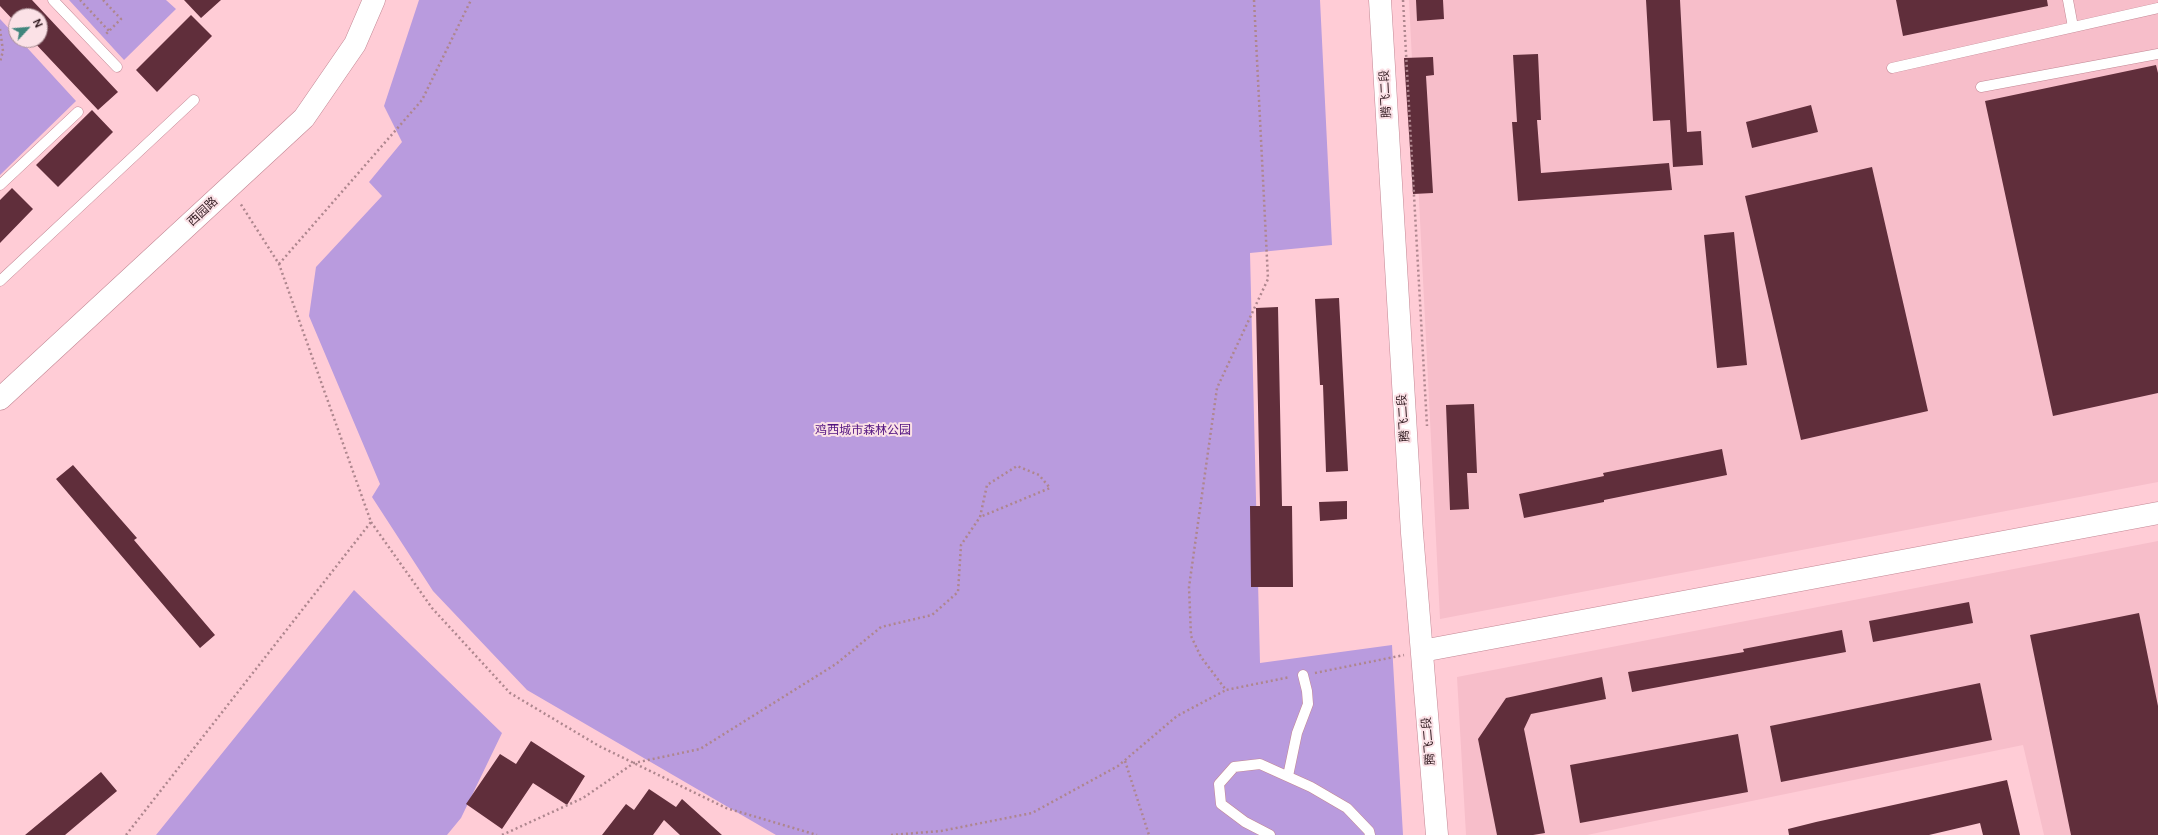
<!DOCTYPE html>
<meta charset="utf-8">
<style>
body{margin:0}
#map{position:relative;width:2158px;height:835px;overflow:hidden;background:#ffccd6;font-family:"DM Sans",sans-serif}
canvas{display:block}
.north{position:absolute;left:8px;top:8px;width:40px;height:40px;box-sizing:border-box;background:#fbe1e6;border:1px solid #ab9297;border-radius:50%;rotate:64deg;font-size:11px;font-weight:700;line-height:16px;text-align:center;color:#321b21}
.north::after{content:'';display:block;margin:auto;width:14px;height:18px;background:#3f857c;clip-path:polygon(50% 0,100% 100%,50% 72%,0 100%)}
</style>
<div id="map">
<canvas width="2158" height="835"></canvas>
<div class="north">N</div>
</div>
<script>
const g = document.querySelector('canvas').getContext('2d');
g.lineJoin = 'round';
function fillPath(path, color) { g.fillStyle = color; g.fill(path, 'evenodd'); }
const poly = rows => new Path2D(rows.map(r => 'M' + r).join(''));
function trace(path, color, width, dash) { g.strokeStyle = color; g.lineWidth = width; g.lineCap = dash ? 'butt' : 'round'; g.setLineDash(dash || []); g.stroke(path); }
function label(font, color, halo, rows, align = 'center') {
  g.font = font + ' "DM Sans","Noto Sans SC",sans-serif'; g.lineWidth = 4; g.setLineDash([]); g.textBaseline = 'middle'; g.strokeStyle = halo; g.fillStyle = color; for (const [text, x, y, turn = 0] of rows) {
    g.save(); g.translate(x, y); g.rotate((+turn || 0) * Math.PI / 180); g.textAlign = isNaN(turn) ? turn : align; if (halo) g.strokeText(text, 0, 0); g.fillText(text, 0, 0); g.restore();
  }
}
fillPath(poly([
 [1409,0,2158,0,2158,482,1440,619],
 [2158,541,2158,835,2044,835,2023,745,1587,835,1466,835,1457,677]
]), '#f7beca');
fillPath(poly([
 [69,0,166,0,176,9,124,60],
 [419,0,1320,0,1332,245,1250,253,1260,663,1392,645,1403,835,776,835,527,690,433,591,372,497,380,484,309,316,316,267,382,196,369,182,402,142,384,106],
 [0,19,16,36,16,40,20,40,76,101,0,175],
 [354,590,502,733,461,818,447,835,156,835]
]), '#b99bde');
fillPath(poly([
 [0,0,32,0,118,92,98,110,32,40,40,40,40,16,16,16,16,23,0,6],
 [184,0,221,0,201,18],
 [1416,0,1443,0,1444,19,1417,21],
 [1646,0,1680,0,1687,132,1701,131,1703,165,1673,167,1670,120,1653,121],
 [1896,0,2047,0,2048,6,1903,36],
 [191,15,212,36,157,92,136,70],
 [1538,54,1541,120,1537,120,1541,173,1669,163,1672,190,1518,201,1512,122,1517,122,1513,55],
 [1433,57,1434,75,1426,76,1433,193,1413,194,1404,58],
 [2156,65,2158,73,2158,393,2053,416,1985,101],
 [1811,105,1818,132,1752,148,1746,122],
 [92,110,113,132,58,187,36,165],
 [1872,167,1928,411,1801,440,1745,196],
 [12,188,33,209,0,243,0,200],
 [1734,232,1747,365,1717,368,1704,235],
 [1339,298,1348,471,1326,472,1323,385,1320,385,1315,299],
 [1278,307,1282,506,1292,506,1293,587,1251,587,1250,506,1260,506,1256,308],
 [1474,404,1477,473,1467,473,1469,509,1450,510,1446,405],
 [1722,449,1727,475,1604,500,1604,502,1524,518,1519,494,1604,476,1603,473],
 [73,465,137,538,134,540,215,635,200,648,56,479],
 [1347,501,1347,519,1320,521,1319,502],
 [1969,602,1973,623,1873,642,1869,621],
 [2139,613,2158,706,2158,835,2071,835,2030,635],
 [1842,630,1846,652,1632,692,1628,672,1744,652,1743,649],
 [1602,677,1606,699,1531,714,1524,729,1545,833,1533,835,1497,835,1478,739,1506,698],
 [1980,683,1992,740,1781,782,1770,726],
 [1738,734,1748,792,1580,823,1570,765],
 [531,741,585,776,567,805,533,783,502,829,466,804,500,754,516,764],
 [101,772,117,791,65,835,25,835],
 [2007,780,2020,835,1983,835,1980,823,1929,835,1789,835,1788,829,1816,822],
 [649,789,676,807,682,799,722,835,680,835,664,820,653,835,602,835,626,804,634,810]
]), '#602e3b');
const lane = poly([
 [53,0,117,67],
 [2068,0,2073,27],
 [1892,68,2158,8],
 [1981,87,2158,54],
 [0,185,78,112],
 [0,281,194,100],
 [1288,776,1297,733,1308,704,1307,691,1303,675],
 [1270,835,1245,822,1221,804,1219,784,1234,767,1260,764,1311,787,1347,808,1369,831,1370,835]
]);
const secondary = poly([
 [1380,0,1412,533,1437,835],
 [0,399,304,118,355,44,374,0],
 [1422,651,2158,513]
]);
trace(lane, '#c28794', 11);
trace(secondary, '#c28794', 23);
trace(poly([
 [80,0,109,31],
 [103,0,121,19,105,35],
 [1254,0,1268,279,1217,388,1189,587,1191,636,1201,657,1226,690,1290,677],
 [1403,0,1427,426],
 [0,29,3,51,0,62],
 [279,264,422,100,471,0],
 [371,522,432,608,510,693,599,746,726,808,817,835],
 [1315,673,1404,655],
 [1125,761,1149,835],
 [126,835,371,522,279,264,240,203],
 [502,835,583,798,634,763,700,749,836,664,881,627,932,615,958,592,961,545,980,517,987,485,1017,466,1039,475,1050,488,980,517],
 [891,835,941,831,1032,813,1118,766,1177,716,1226,690]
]), '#ae868e', 2.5, [2, 3]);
trace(lane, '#fff', 10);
trace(secondary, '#fff', 22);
label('12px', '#321b21', '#fbe1e6', [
 ["腾飞二段",1386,94,-93],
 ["西园路",203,212,-43],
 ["腾飞二段",1404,418,-94],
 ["腾飞二段",1429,741,-95]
]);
label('12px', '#511280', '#fbe1e6', [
 ["鸡西城市森林公园",863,431]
]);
</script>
